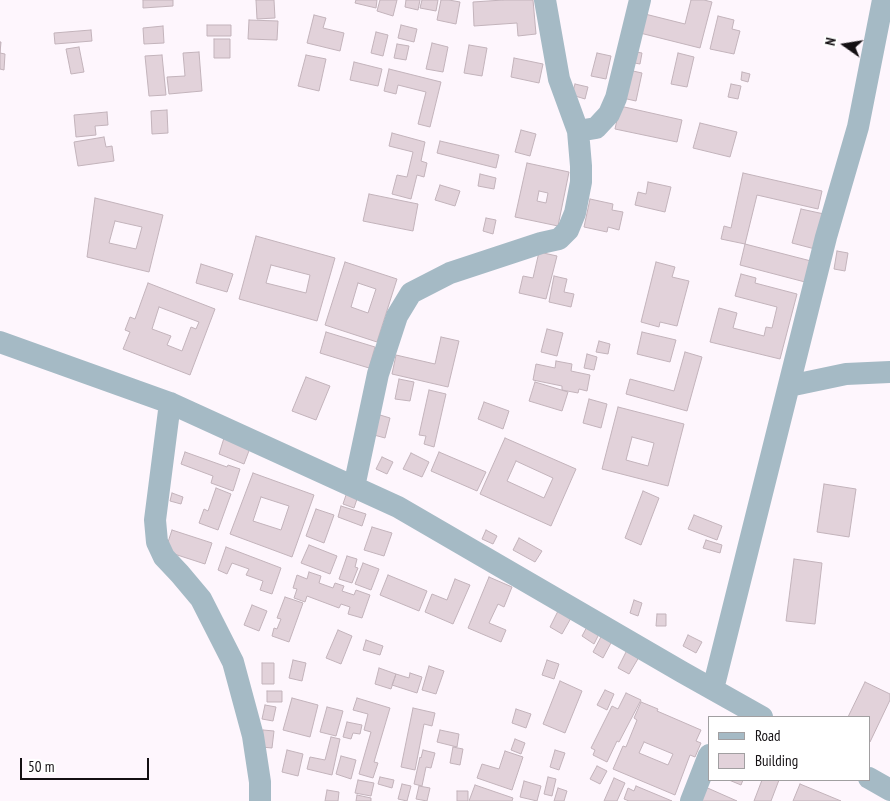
<!DOCTYPE html>
<style>
body{margin:0}
#map{position:relative;width:890px;height:801px;overflow:hidden;background:#fef6fd;font-family:"PT Sans Narrow",sans-serif}
canvas{display:block}
.legend{position:absolute;left:708px;top:716px;width:162px;height:65px;box-sizing:border-box;background:#fff;border:1px solid #a19fa1;margin:0;padding:6px 9px;list-style:none;font-size:15px;color:#141013}
.legend li{display:flex;align-items:center;gap:10px;height:25px}
.legend b{width:25px;border:1px solid #a19fa1}
.north{position:absolute;left:820px;top:20px;width:50px;height:50px;-webkit-text-stroke:4px #fff;paint-order:stroke;rotate:283deg;font-size:14px;font-weight:700;line-height:20px;text-align:center;color:#141013}
.north::after{content:'';display:block;margin:auto;width:18px;height:22px;background:#141013;clip-path:polygon(50% 0,100% 100%,50% 72%,0 100%)}
.scale{position:absolute;left:20px;top:758px;width:129px;height:22px;box-sizing:border-box;border:2px solid #141013;border-top:0;padding-left:6px;font-size:15px;line-height:18px;white-space:nowrap;color:#141013;-webkit-text-stroke:4px #fff;paint-order:stroke}
</style>
<div id="map">
<canvas width="890" height="801"></canvas>
<ul class="legend">
<li><b style="height:6px;background:#a5bac5"></b>Road</li>
<li><b style="height:14px;background:#e2d2da"></b>Building</li>
</ul>
<div class="north">N</div>
<div class="scale">50 m</div>
</div>
<script>
const g = document.querySelector('canvas').getContext('2d');
g.lineJoin = 'round';
function fillPath(path, color) { g.fillStyle = color; g.fill(path, 'evenodd'); }
const poly = rows => new Path2D(rows.map(r => 'M' + r).join(''));
function trace(path, color, width, dash) { g.strokeStyle = color; g.lineWidth = width; g.lineCap = dash ? 'butt' : 'round'; g.setLineDash(dash || []); g.stroke(path); }
const building = poly([
 [143,0,173,0,173,6,143,8,143,0],
 [256,0,274,0,275,18,257,19,256,0],
 [356,0,377,0,376,8,355,3,356,0],
 [380,0,397,0,393,16,377,11,380,0],
 [406,0,420,0,418,10,405,7,406,0],
 [422,0,438,0,436,11,420,8,422,0],
 [441,0,449,0,460,2,456,24,437,20,441,0],
 [503,0,533,0,536,34,518,36,517,23,474,26,473,2,503,0],
 [691,0,704,0,712,2,700,48,636,32,641,13,685,24,691,0],
 [314,15,326,18,323,28,344,33,340,51,307,43,314,15],
 [718,16,734,20,732,29,740,31,734,54,710,49,718,16],
 [249,20,278,21,277,40,248,39,249,20],
 [207,25,231,25,231,36,207,36,207,25],
 [401,25,417,29,414,42,398,38,401,25],
 [163,26,164,43,144,44,143,28,163,26],
 [91,30,92,41,55,44,54,33,91,30],
 [376,32,388,35,383,56,371,53,376,32],
 [214,39,230,39,230,58,214,58,214,39],
 [0,42,1,42,0,53,5,54,4,70,0,69,0,42],
 [432,43,448,47,443,72,426,69,432,43],
 [397,44,409,46,406,60,394,58,397,44],
 [469,45,487,48,482,76,464,73,469,45],
 [79,47,84,72,71,74,66,49,79,47],
 [631,51,642,53,640,64,629,62,631,51],
 [199,52,202,91,169,94,167,77,185,76,183,53,199,52],
 [597,53,611,56,606,79,591,76,597,53],
 [678,53,694,57,687,87,671,84,678,53],
 [162,55,166,95,149,96,145,56,162,55],
 [306,55,326,59,319,91,298,86,306,55],
 [514,58,543,64,539,83,511,77,514,58],
 [354,62,382,69,378,86,350,80,354,62],
 [389,69,441,82,430,127,418,124,426,92,398,85,396,94,384,91,389,69],
 [624,69,642,73,636,101,618,97,624,69],
 [742,72,750,74,748,82,741,80,742,72],
 [575,84,588,87,585,99,572,95,575,84],
 [731,84,741,86,738,99,728,97,731,84],
 [620,106,682,120,677,142,615,129,620,106],
 [167,110,168,133,152,134,151,111,167,110],
 [107,112,108,125,95,126,96,135,76,137,74,115,107,112],
 [700,123,737,132,730,157,693,148,700,123],
 [521,130,536,134,530,156,515,152,521,130],
 [392,133,425,142,421,161,427,163,424,177,417,175,411,199,392,194,397,175,407,177,413,152,389,146,392,133],
 [104,137,106,147,112,146,114,161,78,166,74,142,104,137],
 [440,141,499,155,496,168,437,153,440,141],
 [527,163,569,172,558,226,515,217,527,163],
 [539,191,548,193,546,203,537,201,539,191],
 [743,173,822,191,818,209,757,195,745,244,721,239,724,226,731,228,743,173],
 [480,174,496,178,494,189,478,186,480,174],
 [648,182,671,187,665,212,635,205,638,192,646,194,648,182],
 [440,185,460,191,455,206,435,200,440,185],
 [369,194,418,204,413,231,363,221,369,194],
 [95,198,163,215,149,272,87,257,95,198],
 [115,221,142,227,136,249,109,243,115,221],
 [590,199,613,204,612,210,623,212,619,230,608,227,607,232,584,227,590,199],
 [801,209,824,214,815,249,792,243,801,209],
 [486,218,496,220,493,234,483,231,486,218],
 [256,236,335,258,317,321,239,299,256,236],
 [271,265,310,275,306,293,266,283,271,265],
 [745,244,811,261,805,282,740,265,745,244],
 [837,251,848,253,845,271,834,269,837,251],
 [539,252,557,256,546,299,519,293,523,276,533,278,539,252],
 [345,262,397,279,377,342,325,325,345,262],
 [358,283,376,289,368,313,351,307,358,283],
 [656,262,675,267,672,277,689,281,677,326,660,322,659,327,641,322,656,262],
 [201,264,233,274,227,292,196,283,201,264],
 [741,274,756,278,755,283,797,294,780,359,710,342,719,308,737,313,733,328,764,336,766,327,772,328,777,307,735,296,741,274],
 [554,276,567,279,564,292,574,294,571,307,549,302,554,276],
 [148,283,215,309,190,375,123,349,130,332,125,330,130,317,135,319,148,283],
 [159,307,199,322,196,329,191,327,182,351,167,345,171,336,152,329,159,307],
 [547,329,563,333,557,356,541,352,547,329],
 [326,332,375,347,369,368,320,353,326,332],
 [642,332,676,340,670,362,637,354,642,332],
 [441,337,459,341,448,387,392,374,396,355,435,364,441,337],
 [599,341,610,344,608,354,596,352,599,341],
 [685,352,702,357,687,411,626,394,630,379,674,391,685,352],
 [587,354,597,357,594,370,584,368,587,354],
 [556,361,572,364,571,371,590,375,587,391,579,389,578,393,562,390,562,386,533,380,536,364,555,368,556,361],
 [306,377,330,386,316,420,292,411,306,377],
 [399,379,414,382,410,401,395,399,399,379],
 [535,382,568,392,562,411,529,401,535,382],
 [429,390,446,394,434,447,424,444,426,436,419,435,429,390],
 [589,399,607,404,601,428,583,423,589,399],
 [484,402,509,411,503,429,478,419,484,402],
 [618,407,684,424,668,486,602,469,618,407],
 [632,437,654,443,648,466,626,460,632,437],
 [380,415,390,418,385,438,374,435,380,415],
 [224,438,250,448,244,464,219,454,224,438],
 [505,438,576,469,551,526,480,494,505,438],
 [516,461,553,478,544,498,507,481,516,461],
 [185,452,227,467,228,465,240,469,233,491,211,483,213,476,181,464,185,452],
 [439,452,486,472,477,491,431,471,439,452],
 [411,453,429,462,422,477,403,469,411,453],
 [382,457,393,462,387,474,376,469,382,457],
 [253,473,314,495,292,557,230,534,253,473],
 [261,497,289,506,281,530,253,521,261,497],
 [824,484,856,489,849,537,817,532,824,484],
 [216,488,231,494,218,530,199,523,204,509,208,511,216,488],
 [643,491,659,498,641,545,625,538,643,491],
 [347,492,358,496,354,508,343,504,347,492],
 [172,493,183,497,181,504,170,501,172,493],
 [341,506,366,514,362,526,338,517,341,506],
 [316,509,334,515,324,543,306,536,316,509],
 [694,515,722,526,717,540,688,529,694,515],
 [372,527,392,533,384,556,364,550,372,527],
 [172,530,212,543,205,564,165,551,172,530],
 [486,530,497,536,493,544,482,539,486,530],
 [519,538,542,551,535,562,513,550,519,538],
 [706,540,722,545,720,553,703,548,706,540],
 [309,545,337,556,330,574,301,563,309,545],
 [226,547,281,568,272,594,260,590,263,581,246,575,249,569,232,563,227,574,218,570,226,547],
 [347,556,357,559,355,567,358,568,352,583,339,579,347,556],
 [794,559,822,563,815,624,786,621,794,559],
 [363,563,379,569,371,590,355,584,363,563],
 [309,572,321,576,319,583,333,588,335,583,344,586,342,591,354,595,356,590,370,595,362,618,348,614,350,607,341,604,339,608,307,596,305,602,294,598,297,589,293,588,297,575,307,579,309,572],
 [388,575,427,591,419,611,380,595,388,575],
 [489,577,512,587,504,607,498,604,489,623,506,630,501,642,468,628,489,577],
 [455,579,470,585,453,624,425,612,432,594,447,600,455,579],
 [285,597,303,603,289,642,272,636,274,628,277,629,281,619,277,618,285,597],
 [634,600,642,603,638,616,630,613,634,600],
 [252,605,267,611,259,631,244,625,252,605],
 [558,611,571,618,562,634,550,627,558,611],
 [657,614,666,614,666,626,656,626,657,614],
 [588,625,600,632,594,644,582,636,588,625],
 [338,630,352,636,341,664,326,658,338,630],
 [602,635,612,641,603,658,593,652,602,635],
 [688,635,702,642,696,653,683,646,688,635],
 [366,640,383,646,380,655,363,650,366,640],
 [627,650,639,657,629,674,618,668,627,650],
 [293,660,306,663,302,681,289,678,293,660],
 [547,660,559,664,554,679,542,675,547,660],
 [262,663,274,663,274,684,262,684,262,663],
 [429,666,444,671,436,694,422,690,429,666],
 [379,668,396,674,391,689,375,684,379,668],
 [410,673,422,677,417,693,392,685,396,674,409,678,410,673],
 [560,681,582,691,565,733,543,724,560,681],
 [865,682,890,694,890,700,870,742,869,741,869,717,848,717,865,682],
 [605,690,614,694,607,710,597,705,605,690],
 [267,691,282,691,282,702,267,702,267,691],
 [626,693,641,700,619,742,617,741,607,762,593,755,595,750,591,748,612,706,618,709,626,693],
 [292,698,318,705,310,737,283,730,292,698],
 [357,698,390,708,374,762,378,763,373,778,359,774,371,732,364,730,368,714,353,710,357,698],
 [641,702,658,709,657,711,701,730,696,741,701,743,695,757,690,755,675,795,613,769,623,746,626,747,637,720,634,718,641,702],
 [644,742,673,754,668,765,639,753,644,742],
 [265,705,276,707,273,721,262,719,265,705],
 [327,707,343,711,336,736,320,732,327,707],
 [413,708,435,713,432,726,424,724,415,770,401,767,413,708],
 [516,709,531,714,526,728,512,723,516,709],
 [347,722,362,725,360,734,353,733,351,739,343,737,347,722],
 [263,730,274,731,272,748,261,747,263,730],
 [440,730,459,734,457,747,437,742,440,730],
 [331,737,340,739,332,775,307,769,310,757,325,760,331,737],
 [515,739,525,743,521,754,511,750,515,739],
 [453,747,463,749,460,765,450,763,453,747],
 [287,750,303,754,298,776,282,772,287,750],
 [423,750,435,753,431,768,426,767,422,786,414,784,420,757,421,758,423,750],
 [555,750,565,753,559,770,550,767,555,750],
 [505,751,523,757,512,790,477,778,482,764,499,769,505,751],
 [341,756,356,760,351,779,336,774,341,756],
 [597,766,607,771,600,784,590,779,597,766],
 [380,777,394,780,392,788,378,784,380,777],
 [548,777,556,779,552,796,544,794,548,777],
 [614,778,625,783,617,801,604,801,614,778],
 [358,780,374,783,371,796,355,793,358,780],
 [729,780,743,780,741,785,729,780],
 [762,780,779,780,771,801,754,801,762,780],
 [524,781,541,786,537,801,520,797,524,781],
 [402,784,411,786,407,801,398,799,402,784],
 [800,784,841,801,793,801,800,784],
 [475,785,513,798,512,801,469,801,475,785],
 [419,786,430,788,427,801,416,799,419,786],
 [636,786,672,801,629,801,624,799,628,788,634,791,636,786],
 [703,786,737,801,696,801,703,786],
 [558,788,567,791,564,801,554,801,558,788],
 [327,790,339,792,338,801,325,801,327,790],
 [457,791,468,791,468,801,457,801,457,791],
 [357,795,371,798,371,801,356,801,357,795]
]);
fillPath(building, '#e2d2da');
trace(building, '#c3b3bb', 1);
trace(poly([
 [578,131,596,128,609,114,616,98,640,0],
 [0,342,170,403,398,507,682,672,762,717],
 [789,386,846,374,890,372],
 [170,403,155,520,157,542,164,557,180,574,201,599,233,662,253,736,260,782,260,801],
 [354,487,378,374,397,316,411,293,450,273,541,243,559,239,568,230,575,213,581,182,581,166,578,131,559,79,545,0],
 [713,689,826,237,858,127,883,0],
 [869,778,890,790],
 [691,801,709,755]
]), '#a5bac5', 22);
</script>
